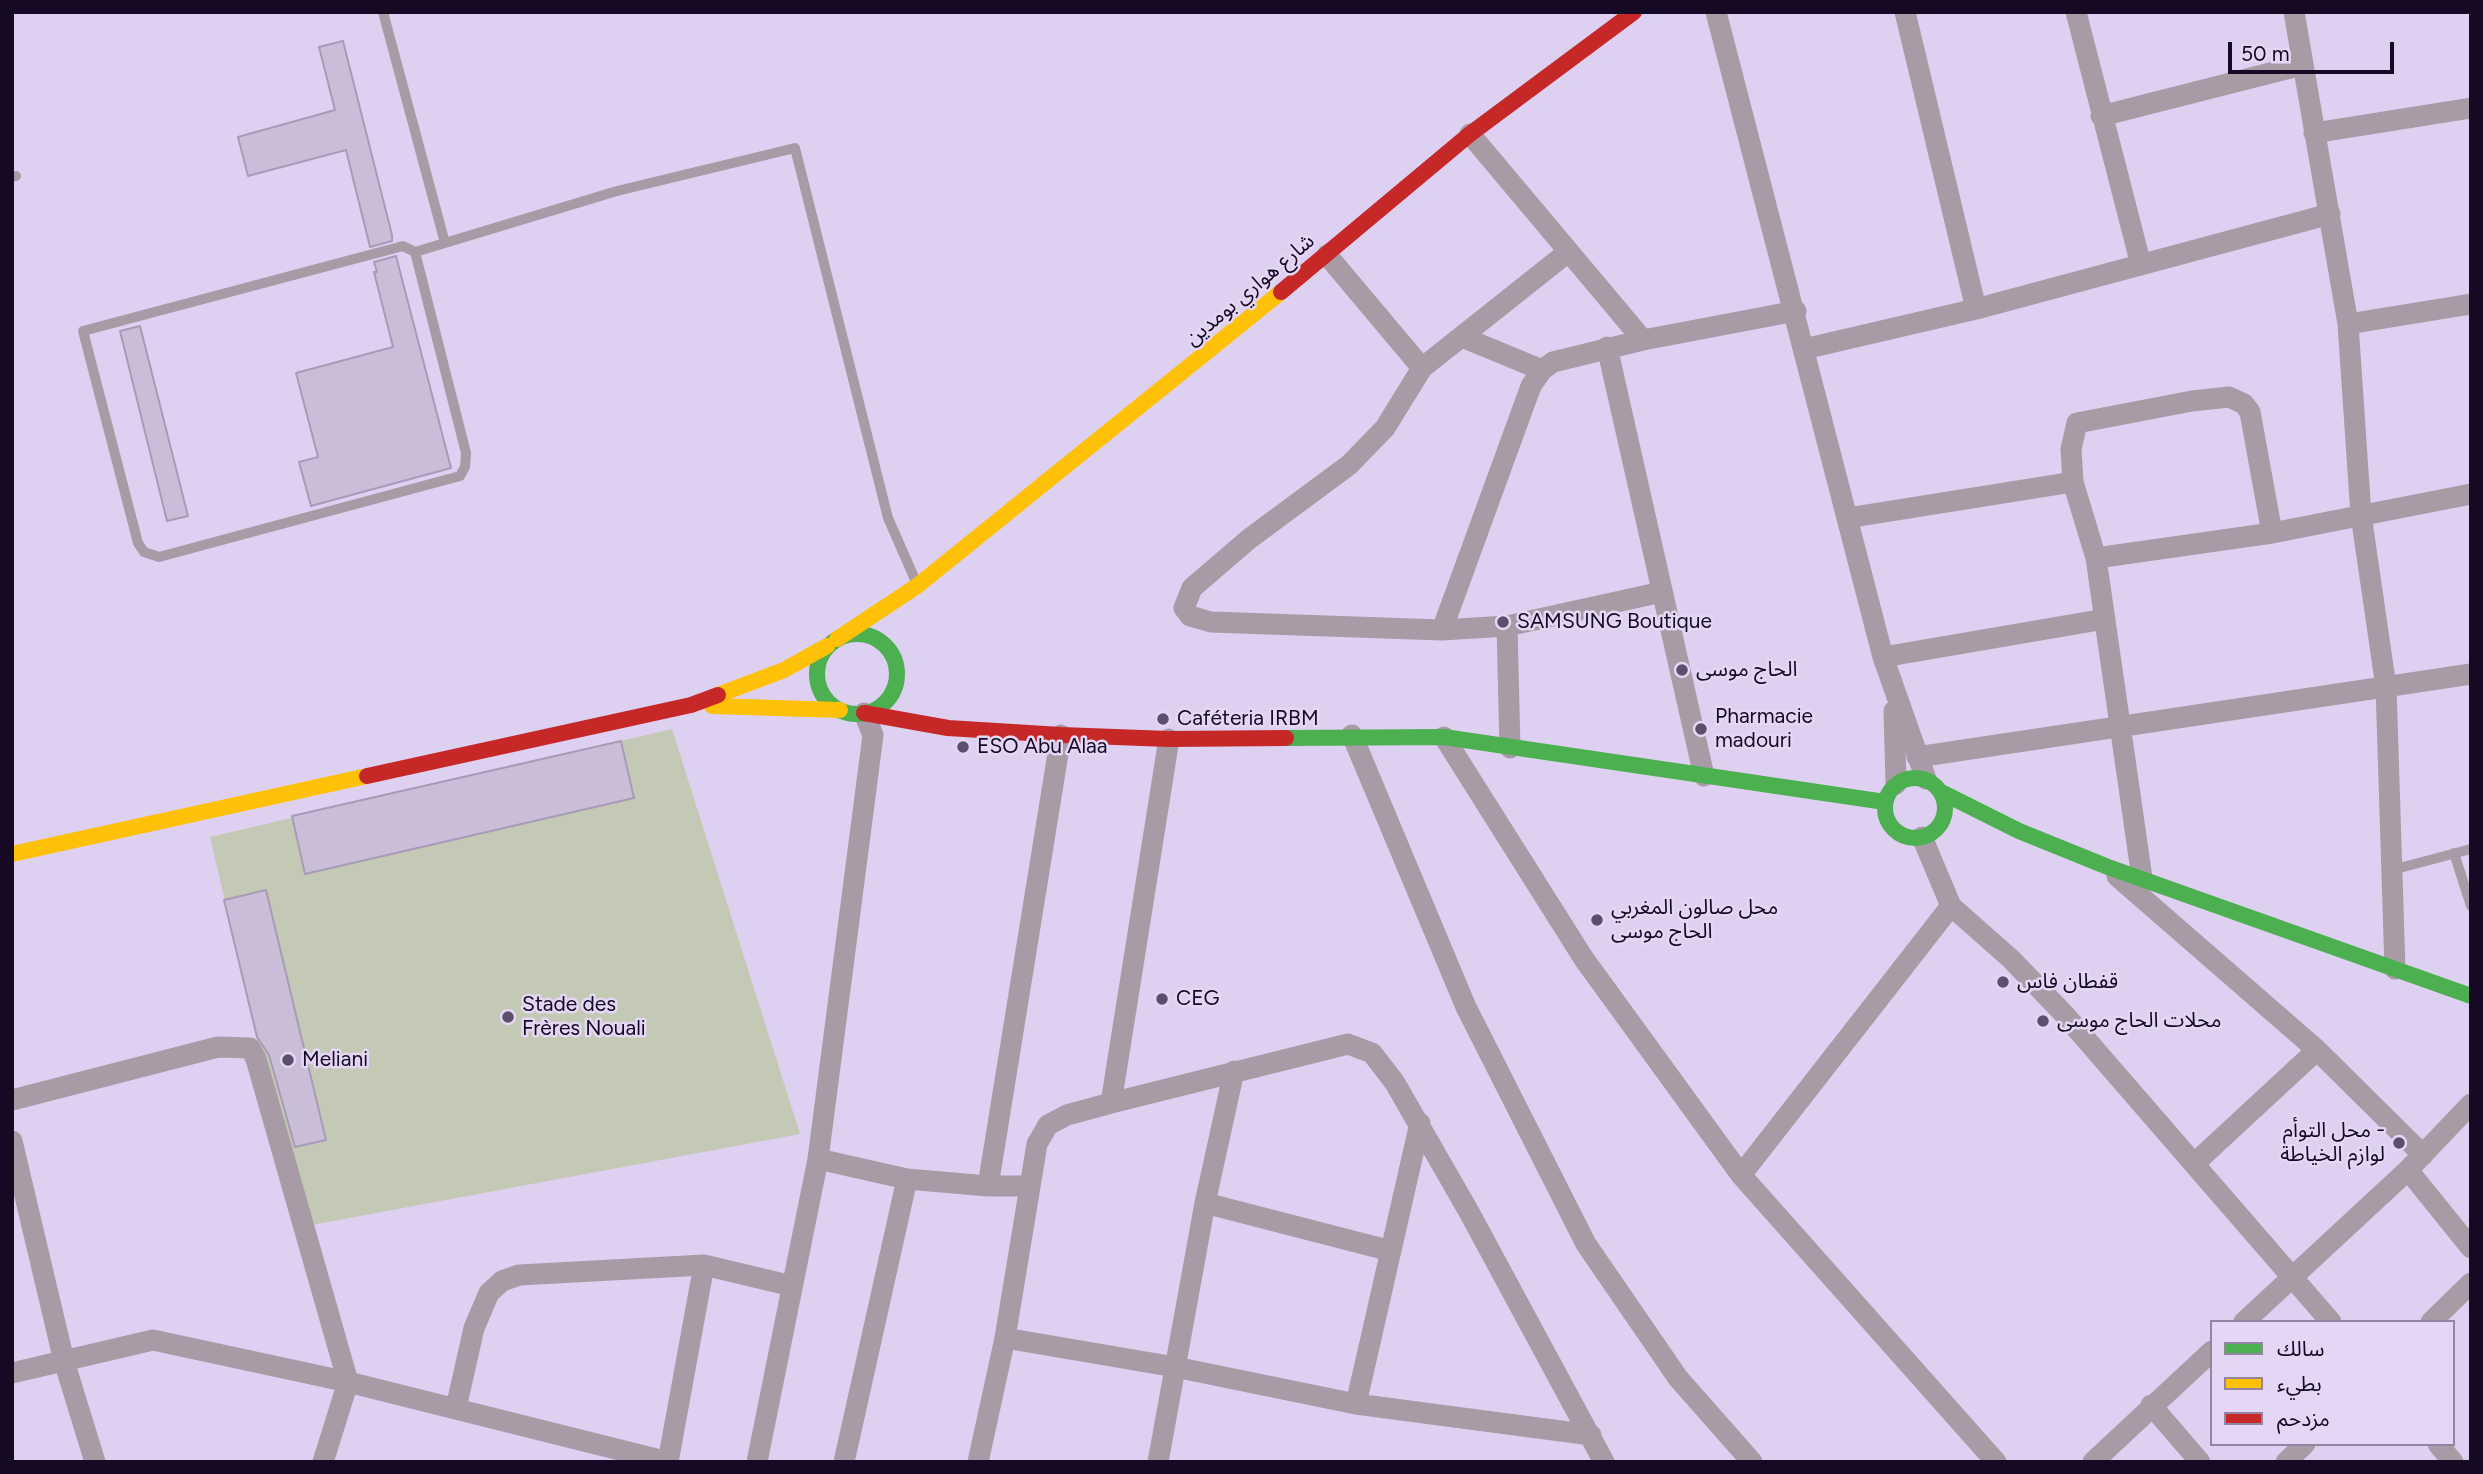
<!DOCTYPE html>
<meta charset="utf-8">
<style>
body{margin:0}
#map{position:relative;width:2483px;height:1474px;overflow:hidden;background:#ded0f1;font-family:Figtree,"Noto Sans Arabic",sans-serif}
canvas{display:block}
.frame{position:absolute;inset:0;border:14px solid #160923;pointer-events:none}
.legend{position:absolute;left:2210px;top:1320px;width:245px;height:126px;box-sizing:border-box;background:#e4d7f5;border:2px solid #9285a1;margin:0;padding:9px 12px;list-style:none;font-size:21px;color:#160923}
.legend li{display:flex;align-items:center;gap:14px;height:35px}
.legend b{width:35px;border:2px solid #9285a1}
.scale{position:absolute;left:2228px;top:42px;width:166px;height:32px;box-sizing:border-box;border:4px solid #160923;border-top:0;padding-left:9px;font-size:21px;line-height:24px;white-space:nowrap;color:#160923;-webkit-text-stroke:5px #e4d7f5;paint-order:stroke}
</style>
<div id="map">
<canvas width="2483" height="1474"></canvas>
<div class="frame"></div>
<ul class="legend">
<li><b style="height:9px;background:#4caf50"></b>سالك</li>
<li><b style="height:9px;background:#ffc107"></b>بطيء</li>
<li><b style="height:9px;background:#c62828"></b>مزدحم</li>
</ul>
<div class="scale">50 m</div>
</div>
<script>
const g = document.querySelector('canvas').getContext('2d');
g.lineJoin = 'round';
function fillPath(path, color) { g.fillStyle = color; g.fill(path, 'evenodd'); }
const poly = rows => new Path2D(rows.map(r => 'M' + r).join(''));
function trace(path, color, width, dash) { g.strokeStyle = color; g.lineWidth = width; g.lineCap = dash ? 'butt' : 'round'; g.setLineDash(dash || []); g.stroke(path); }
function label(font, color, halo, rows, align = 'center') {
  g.font = font + ' Figtree,"Noto Sans Arabic",sans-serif'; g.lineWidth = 5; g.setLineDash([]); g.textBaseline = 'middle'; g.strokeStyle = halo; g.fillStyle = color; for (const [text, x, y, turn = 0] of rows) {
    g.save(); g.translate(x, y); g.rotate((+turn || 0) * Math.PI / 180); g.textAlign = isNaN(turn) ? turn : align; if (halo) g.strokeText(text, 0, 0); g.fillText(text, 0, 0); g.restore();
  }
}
fillPath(poly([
 [672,729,800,1134,301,1227,210,837]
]), '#c3c9b4');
const building = poly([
 [343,41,392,235,392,241,370,247,346,150,248,176,238,137,335,110,319,47,343,41],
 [396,256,451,468,311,506,299,462,318,457,296,373,393,347,374,272,377,272,374,262,396,256],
 [140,326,188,516,167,521,120,331,140,326],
 [621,741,634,798,305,874,292,816,621,741],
 [266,890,326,1140,295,1147,269,1055,257,1037,224,900,266,890]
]);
fillPath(building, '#c9bdd7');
trace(building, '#a89bb7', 2);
trace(poly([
 [383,12,445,243],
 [12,177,16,176],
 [415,252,466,453,465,467,460,476,159,557,144,552,138,543,83,331,403,246,415,252,617,191,795,148,888,518,917,584],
 [2454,853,2471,906],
 [2392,870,2471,849]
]), '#a89ba6', 10);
trace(poly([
 [1716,12,1883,657,1926,779],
 [1905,12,1976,309],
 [2076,12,2141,265],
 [2294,12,2348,324,2361,515,2386,687,2395,969],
 [2101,116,2302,65],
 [2314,133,2471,108],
 [1470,134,1643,340,1796,311],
 [1568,252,1422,368,1385,428,1349,465,1249,539,1192,588,1184,608,1190,616,1211,622,1442,630,1507,626,1662,592],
 [1327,255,1422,368],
 [2348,324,2471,304],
 [1462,337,1542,370],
 [1607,347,1704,776],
 [1804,349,1976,309,2330,214],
 [1847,518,2073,482],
 [2096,558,2272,533,2471,494],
 [1507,626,1510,748],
 [1442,630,1531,386,1542,370,1553,362,1643,340],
 [1883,657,2105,619],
 [1894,711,1896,784],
 [1352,735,1466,1007,1586,1244,1678,1378,1752,1462],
 [1444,737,1584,959,1741,1175,1996,1462],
 [1917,757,2471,674],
 [1922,837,1951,906,2011,959,2064,1014,2331,1322],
 [2117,876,2317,1050,2423,1155],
 [2142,878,2096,558,2073,482,2071,449,2077,423,2192,401,2229,397,2244,404,2250,412,2272,533],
 [12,1100,218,1047,250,1048,256,1059,348,1382,323,1462],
 [1111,1103,1169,739],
 [12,1141,64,1361,95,1462],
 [818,1159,873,735,864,713],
 [2195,1163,2317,1050],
 [2408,1170,2471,1248],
 [1741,1175,1951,906],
 [988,1186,1061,735],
 [1205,1203,1391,1251],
 [2244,1322,2408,1170,2471,1104],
 [2431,1322,2471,1283],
 [1005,1338,1175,1367,1356,1404,1591,1435],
 [12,1373,153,1340,348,1382,668,1462,704,1265],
 [1356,1404,1420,1123],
 [2151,1405,2200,1462],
 [456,1408,474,1328,489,1293,502,1281,519,1275,704,1265,792,1286],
 [2438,1444,2453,1462],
 [757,1462,818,1159,907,1179,988,1186,1030,1186],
 [844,1462,907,1179],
 [978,1462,1005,1338,1037,1144,1048,1125,1067,1115,1111,1103,1348,1044,1372,1053,1395,1083,1469,1212,1604,1462],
 [1158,1462,1205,1203,1234,1071],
 [2093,1462,2212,1351],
 [2286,1462,2305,1444]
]), '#a89ba6', 21);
trace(poly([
 '817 674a40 40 0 1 1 80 0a40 40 0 1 1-80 0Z',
 [1286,738,1444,737,1885,802],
 '1885 808a30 30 0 1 1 60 0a30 30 0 1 1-60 0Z',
 [1941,792,2019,831,2108,867,2471,996]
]), '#4caf50', 16);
trace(poly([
 [837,639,917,586,1281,292],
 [718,695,784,670,827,646],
 [712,706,840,710],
 [12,854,367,776]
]), '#ffc107', 16);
trace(poly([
 [1281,292,1470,134,1634,12],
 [864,713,948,728,1061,735,1169,739,1286,738],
 [367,776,691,705,718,695]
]), '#c62828', 16);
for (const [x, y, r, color] of [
 [1503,622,7,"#5c4f6b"],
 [1682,670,7,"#5c4f6b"],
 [1163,719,7,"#5c4f6b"],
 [1701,729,7,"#5c4f6b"],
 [963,747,7,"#5c4f6b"],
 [1597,920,7,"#5c4f6b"],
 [2003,982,7,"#5c4f6b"],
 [1162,999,7,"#5c4f6b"],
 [508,1017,7,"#5c4f6b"],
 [2043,1021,7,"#5c4f6b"],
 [288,1060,7,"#5c4f6b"],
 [2399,1143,7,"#5c4f6b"]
]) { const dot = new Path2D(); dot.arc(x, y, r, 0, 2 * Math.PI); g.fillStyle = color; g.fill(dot); trace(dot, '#e4d7f5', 2.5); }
label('21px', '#160923', '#e4d7f5', [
 ["شارع هواري بومدين",1250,290,-40]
]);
label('21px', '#160923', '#e4d7f5', [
 ["SAMSUNG Boutique",1517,622],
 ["الحاج موسى",1696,670],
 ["Pharmacie",1715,717],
 ["madouri",1715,741],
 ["Caféteria IRBM",1177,719],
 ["ESO Abu Alaa",977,747],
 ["محل صالون المغربي",1611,908],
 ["الحاج موسى",1611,932],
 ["قفطان فاس",2017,982],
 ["CEG",1176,999],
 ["Stade des",522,1005],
 ["Frères Nouali",522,1029],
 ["محلات الحاج موسى",2057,1021],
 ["Meliani",302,1060],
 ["محل التوأم -",2385,1131,"right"],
 ["لوازم الخياطة",2385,1155,"right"]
], 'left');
</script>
